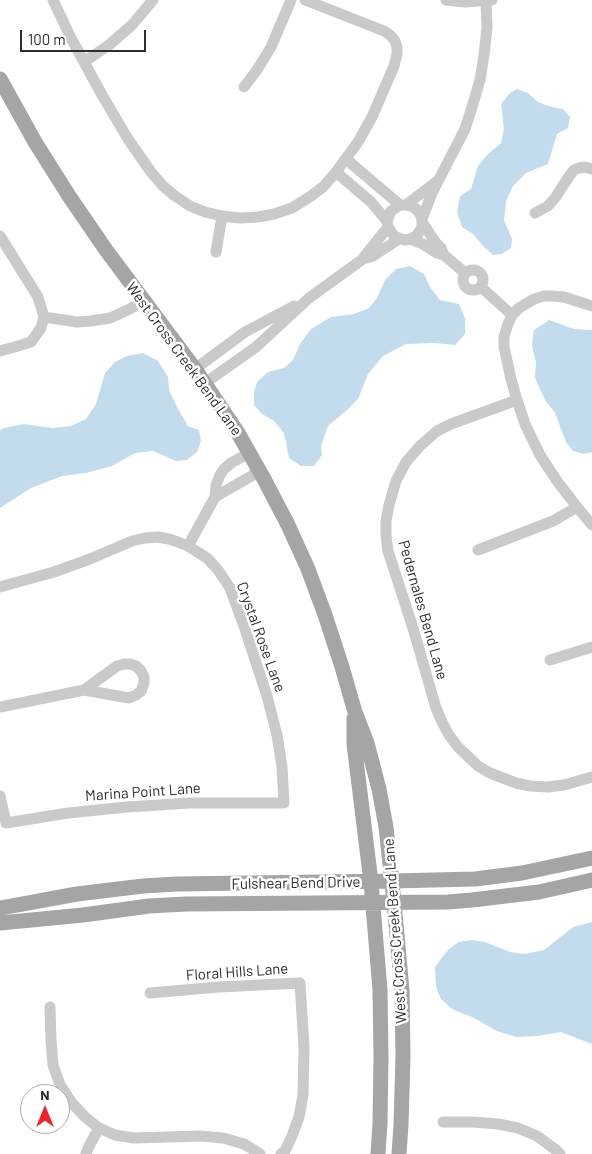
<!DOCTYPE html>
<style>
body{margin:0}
#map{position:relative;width:592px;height:1154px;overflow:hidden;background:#fff;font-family:Barlow,sans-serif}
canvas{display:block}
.north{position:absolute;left:20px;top:1084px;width:50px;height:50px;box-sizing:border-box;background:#fff;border:1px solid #ababab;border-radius:50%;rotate:0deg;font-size:14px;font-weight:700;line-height:20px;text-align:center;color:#2d2d2d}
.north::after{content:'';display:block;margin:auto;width:18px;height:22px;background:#f41f28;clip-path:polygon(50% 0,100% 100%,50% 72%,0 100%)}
.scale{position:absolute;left:20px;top:30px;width:126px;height:22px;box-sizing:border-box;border:2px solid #2d2d2d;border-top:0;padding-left:6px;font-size:15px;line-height:18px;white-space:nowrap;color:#2d2d2d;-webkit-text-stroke:4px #fff;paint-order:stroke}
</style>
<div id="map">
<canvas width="592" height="1154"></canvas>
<div class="north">N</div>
<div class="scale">100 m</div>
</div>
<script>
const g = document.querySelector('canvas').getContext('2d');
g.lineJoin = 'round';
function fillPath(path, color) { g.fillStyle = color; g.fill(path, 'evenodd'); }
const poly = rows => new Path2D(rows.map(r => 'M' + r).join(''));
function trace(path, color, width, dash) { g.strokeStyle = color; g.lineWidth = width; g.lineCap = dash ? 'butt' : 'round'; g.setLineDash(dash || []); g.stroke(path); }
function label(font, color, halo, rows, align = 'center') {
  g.font = font + ' Barlow,sans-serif'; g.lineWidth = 5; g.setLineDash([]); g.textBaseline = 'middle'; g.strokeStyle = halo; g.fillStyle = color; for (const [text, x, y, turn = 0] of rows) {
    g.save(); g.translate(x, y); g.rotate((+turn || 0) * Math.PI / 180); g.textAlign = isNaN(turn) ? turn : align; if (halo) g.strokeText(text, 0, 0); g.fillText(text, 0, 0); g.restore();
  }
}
fillPath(poly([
 [517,89,528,93,538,102,548,106,563,109,570,117,568,128,557,134,548,164,526,173,513,186,506,201,504,220,512,239,511,248,502,254,493,255,484,247,473,234,462,227,457,212,460,196,471,189,478,166,487,155,501,143,504,129,501,104,510,93],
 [410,266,424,274,430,287,440,300,459,304,465,318,465,334,455,345,434,343,406,344,383,356,368,374,358,399,346,411,328,426,321,446,322,455,314,466,301,466,289,458,284,433,274,421,262,414,254,405,254,392,257,382,268,372,284,368,293,360,300,344,311,329,331,317,354,314,369,308,377,298,385,280,396,269],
 [549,320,574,329,592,330,592,452,584,454,573,451,566,442,555,413,545,400,535,378,536,363,532,345,534,330],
 [143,353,158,361,168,377,169,390,178,409,188,426,199,430,201,441,197,452,187,460,176,461,153,451,135,453,112,466,86,473,62,476,31,488,0,508,0,430,4,428,24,424,53,428,71,426,86,419,96,404,105,373,115,362,127,356],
 [592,922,592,1044,561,1032,538,1036,516,1037,497,1031,474,1018,452,1009,441,999,436,987,435,967,443,956,449,949,459,942,471,940,485,942,510,952,524,954,544,950,573,927]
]), '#c2dcee');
trace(poly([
 [53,0,71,38,102,95,128,139,151,172,163,186,175,196,190,206,205,212,222,216,240,218,258,217,274,214,292,208,311,196,323,187,336,172,358,142,372,117,394,66,397,54,397,47,395,41,390,35,384,31,305,0],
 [446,0,465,2,492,0],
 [84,62,109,45,132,25,153,0],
 [244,87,257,70,271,47,291,0],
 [346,159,400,205],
 [336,172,371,202,387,221,388,227,394,236,404,240,410,239,416,236,420,231,422,226,422,219,420,214,416,209,411,206,406,205,400,205,391,211,387,221],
 [406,205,436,182],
 [535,213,548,206,555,198,570,175,574,170,579,168,585,167,592,169],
 [422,219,432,193,465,129,473,104,480,80,484,55,487,28,486,1,488,0],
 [422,222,436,243,441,248,443,253],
 [0,236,38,297,44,317],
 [410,239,423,244,437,253,444,255,465,273],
 [216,252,222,216],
 [364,257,388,227],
 '463 280a10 10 0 1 1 20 0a10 10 0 1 1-20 0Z',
 [481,287,512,315],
 [592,306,564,297,553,296,544,296,534,299,519,308,512,315,508,324,504,337,504,347,511,379,517,400,525,424,540,455,557,481,577,507,592,525],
 [44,317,77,322,91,321,110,318,130,309,143,300],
 [0,351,18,346,31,342,41,328,44,317],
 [195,369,245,332,294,306],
 [205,383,256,347,309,298,363,259,373,256,399,239],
 [517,400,451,424,437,431,420,446,406,462,396,481,389,505,386,521,386,535,388,551,413,628,436,708,442,722,449,735,458,747,478,766,490,773,516,783,530,786,548,787,564,785,592,777],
 [215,497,260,471],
 [188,546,215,497,216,485,220,475,224,469,231,463,249,453],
 [478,550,553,521,577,507],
 [0,587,54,572,90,559,132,541,145,538,158,537,169,539,178,542,188,546,207,558,218,570,230,588,245,629,267,696,277,735,282,767,284,803,190,803,127,807,68,813,6,823,0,796],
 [550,660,592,647],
 [0,707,84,690,129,698,136,695,141,691,144,683,144,677,141,671,136,666,130,664,124,664,117,666,84,690],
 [150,993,219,987,300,983,304,1048,303,1095,299,1117,292,1136,285,1151,281,1154],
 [50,1007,51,1040,53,1065,60,1085,72,1103,85,1117,99,1128,115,1135,134,1138,201,1136,223,1138,244,1144,260,1154],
 [443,1122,473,1122,498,1124,518,1128,537,1136,556,1150,560,1154],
 [86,1154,89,1146,99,1128]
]), '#cacaca', 11);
trace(poly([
 [0,79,35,142,69,196,106,250,195,369,238,433,264,479,288,525,308,569,325,615,342,667,355,712,367,743,379,789,386,827,394,902,402,990,403,1056,401,1125,399,1154],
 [354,718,354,744,371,882,380,990,381,1058,380,1123,378,1154],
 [0,908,77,894,143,886,177,884,392,881,475,879,522,873,592,858],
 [0,923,83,915,149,906,186,904,448,902,472,900,539,892,592,880]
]), '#a5a5a5', 15);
label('15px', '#2d2d2d', '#fff', [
 ["West Cross Creek Bend Lane",184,359,54],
 ["Pedernales Bend Lane",423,610,74],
 ["Crystal Rose Lane",261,637,70],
 ["Marina Point Lane",143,792,-4],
 ["Fulshear Bend Drive",296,883,-1],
 ["West Cross Creek Bend Lane",395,931,-94],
 ["Floral Hills Lane",237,972,-4]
]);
</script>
